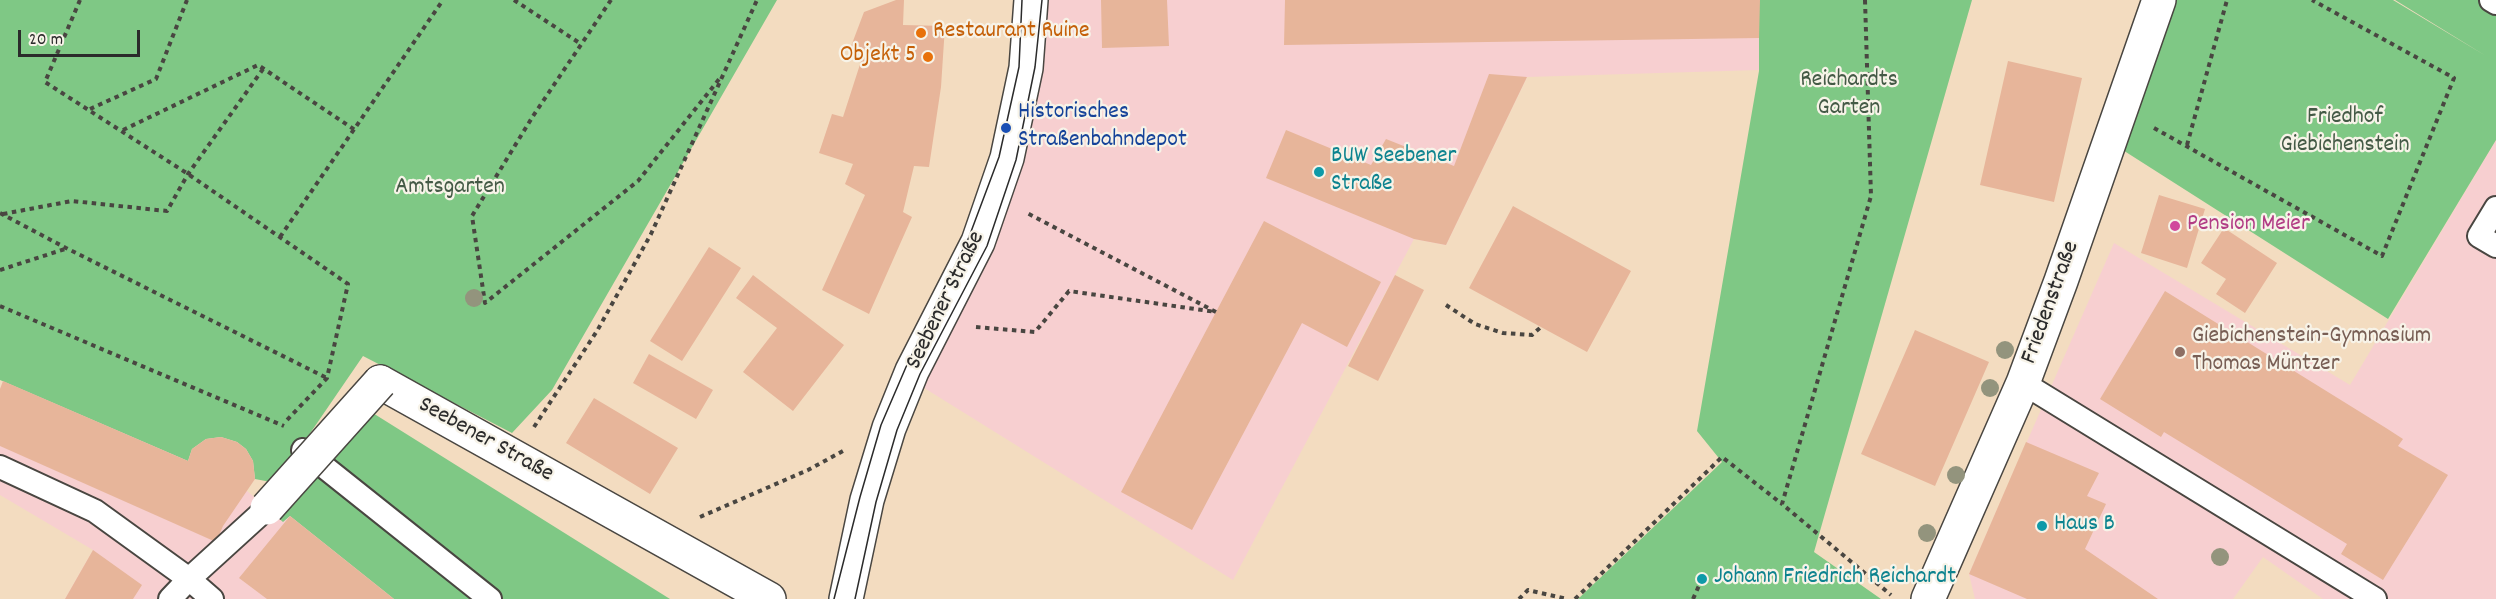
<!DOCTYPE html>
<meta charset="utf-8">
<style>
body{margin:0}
#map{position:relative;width:2496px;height:599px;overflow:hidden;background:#f3dcc0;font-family:Dekko,sans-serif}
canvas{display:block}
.scale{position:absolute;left:18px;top:30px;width:122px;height:27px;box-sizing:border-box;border:3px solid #2b2b2b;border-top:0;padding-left:8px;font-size:18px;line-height:21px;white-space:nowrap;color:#2b2b2b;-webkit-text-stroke:4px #f7f3e8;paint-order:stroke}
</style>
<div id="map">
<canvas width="2496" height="599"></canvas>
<div class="scale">20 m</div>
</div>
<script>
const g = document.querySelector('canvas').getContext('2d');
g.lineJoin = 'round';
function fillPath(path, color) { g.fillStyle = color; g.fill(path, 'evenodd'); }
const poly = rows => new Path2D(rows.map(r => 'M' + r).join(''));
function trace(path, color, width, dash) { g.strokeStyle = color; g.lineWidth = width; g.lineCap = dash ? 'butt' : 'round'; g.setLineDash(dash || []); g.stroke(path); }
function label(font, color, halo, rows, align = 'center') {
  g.font = font + ' Dekko,sans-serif'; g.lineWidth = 4.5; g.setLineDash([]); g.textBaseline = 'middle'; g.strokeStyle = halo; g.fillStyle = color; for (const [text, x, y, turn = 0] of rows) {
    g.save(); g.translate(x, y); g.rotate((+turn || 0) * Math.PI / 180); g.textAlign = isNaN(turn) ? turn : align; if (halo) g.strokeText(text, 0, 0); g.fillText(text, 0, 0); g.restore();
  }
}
fillPath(poly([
 [1045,0,1760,0,1759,70,1527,77,1446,245,1414,239,1233,580,921,386],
 [2496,140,2496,599,2323,599,2263,557,2233,599,1975,599,1969,574,2114,243,2350,385],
 [3,381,188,460,192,449,206,439,221,437,237,442,246,449,253,461,255,479,246,490,283,522,290,516,394,599,65,599,93,550,0,495,0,389]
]), '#f7cfd0');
fillPath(poly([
 [0,0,777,0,552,390,512,433,363,356,276,483,255,479,253,461,246,449,237,442,221,437,206,439,192,449,188,461,0,380],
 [1759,0,1972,0,1814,552,1881,599,1578,599,1722,462,1697,431,1759,71],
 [2167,0,2393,0,2486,56,2395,0,2496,0,2496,140,2388,319,2118,147],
 [360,405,670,599,394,599,290,516,283,522,267,508]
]), '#7fc885');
fillPath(poly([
 [896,0,904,0,903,25,945,26,941,87,929,167,914,166,903,212,912,217,869,314,822,290,865,195,845,184,853,164,819,153,832,114,843,117,864,52,850,49,864,12],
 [1101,0,1167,0,1169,46,1102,48],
 [1285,0,1760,0,1759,38,1284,45],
 [2008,61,2082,78,2054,202,1980,185],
 [1489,74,1527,77,1446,245,1414,239,1266,178,1286,130,1371,165,1386,139,1454,166],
 [2159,195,2205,209,2187,268,2141,253],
 [1513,206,1631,271,1587,352,1469,288],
 [1264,221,1381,282,1347,347,1302,323,1192,530,1121,492],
 [2224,228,2277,263,2245,313,2216,294,2226,279,2201,263],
 [709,247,741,268,682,361,650,341],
 [753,275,844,345,793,411,743,372,777,328,736,298],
 [1395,275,1424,290,1378,381,1348,366],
 [2165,291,2386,428,2403,439,2398,446,2448,475,2383,580,2341,554,2347,544,2164,432,2161,437,2100,399],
 [1915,330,1989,362,1935,486,1861,454],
 [649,354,713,390,696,419,633,383],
 [3,381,188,461,192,449,206,439,221,437,237,442,246,449,253,461,255,479,223,526,216,542,0,446,0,389],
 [594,398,678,448,650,494,566,443],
 [2026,442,2099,473,2087,496,2106,504,2085,549,2158,599,2027,599,1969,574],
 [290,516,394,599,267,599,239,578],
 [93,550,142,585,133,599,65,599]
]), '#e7b59a');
const service = poly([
 [2491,0,2496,3],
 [2496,208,2479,236,2496,246],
 [2023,383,2375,599],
 [303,450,490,599],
 [0,467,95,511,189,579,212,599],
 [170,599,189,579,267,508]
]);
const minor = poly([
 [380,382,769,599],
 [1928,599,2023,383,2061,281,2159,0]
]);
const tertiary = poly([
 [846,599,867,500,889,428,912,371,978,242,1007,158,1026,68,1031,0]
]);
trace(service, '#494641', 26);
trace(minor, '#494641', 36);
trace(tertiary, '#494641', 36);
trace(poly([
 [80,0,45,82,188,174,348,284,327,378,287,420],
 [514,0,581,44],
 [611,0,533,116,472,216,485,303,638,181,720,78],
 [1865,0,1871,196,1782,504,1891,595],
 [90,109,156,79,187,0],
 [2154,128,2382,256,2454,78,2312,0],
 [123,130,258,65,355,130],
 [2187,145,2227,0],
 [0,213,66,248,329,379],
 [3,214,72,201,167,211,188,174,263,69],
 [280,237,443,0],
 [0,270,65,249],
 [1446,305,1475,324,1503,333,1532,335,1541,327],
 [0,306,284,426],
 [976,327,1035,332,1069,291,1216,312,1027,213],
 [534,427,597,331,651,234,757,0],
 [700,517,808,470,843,451],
 [1519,599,1528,590,1567,599],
 [1575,599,1722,457,1782,504],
 [1693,599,1702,579]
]), '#494641', 4, [4.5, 4.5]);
trace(service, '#fff', 22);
trace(minor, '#fff', 33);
trace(tertiary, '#fff', 33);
trace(poly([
 [834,599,860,497,881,425,906,367,969,237,999,157,1019,67,1022,0],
 [855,599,876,502,897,430,920,374,987,246,1016,160,1035,67,1042,0]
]), '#2b2b2b', 1.5);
const minorBridge = poly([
 [267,508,380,382]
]);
trace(minorBridge, '#494641', 36, []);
trace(minorBridge, '#fff', 33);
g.fillStyle = '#93947d';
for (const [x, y] of [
 [474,298],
 [2005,350],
 [1990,388],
 [1956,475],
 [1927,533],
 [2220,557]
]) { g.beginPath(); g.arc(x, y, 9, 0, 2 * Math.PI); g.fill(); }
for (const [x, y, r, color] of [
 [921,33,6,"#e8710a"],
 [928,57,6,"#e8710a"],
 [1006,128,6,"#1a4fb4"],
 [1319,172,6,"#0f9aa8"],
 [2175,226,6,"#d1479c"],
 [2180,352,6,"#8d6e63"],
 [2042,526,6,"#0f9aa8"],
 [1702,579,6,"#0f9aa8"]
]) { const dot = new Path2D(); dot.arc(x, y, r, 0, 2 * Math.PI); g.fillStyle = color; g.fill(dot); trace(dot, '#f7f3e8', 2); }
label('24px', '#c56008', '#f7f3e8', [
 ["Restaurant Ruine",933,33],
 ["Objekt 5",916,57,"right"]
], 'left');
label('24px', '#445a46', '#f7f3e8', [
 ["Reichardts",1849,82],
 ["Garten",1849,110],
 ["Friedhof",2345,119],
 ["Giebichenstein",2345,147],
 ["Amtsgarten",450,189]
]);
label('24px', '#164399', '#f7f3e8', [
 ["Historisches",1018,114],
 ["Straßenbahndepot",1018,142]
], 'left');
label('24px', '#0d838f', '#f7f3e8', [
 ["BUW Seebener",1331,158],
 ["Straße",1331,186],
 ["Haus B",2054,526],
 ["Johann Friedrich Reichardt",1714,579]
], 'left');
label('24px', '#b23c85', '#f7f3e8', [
 ["Pension Meier",2187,226]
], 'left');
label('24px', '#2b2b2b', '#f7f3e8', [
 ["Seebener Straße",947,301,-64],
 ["Friedenstraße",2052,303,-70],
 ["Seebener Straße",485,441,29]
]);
label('24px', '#785e54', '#f7f3e8', [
 ["Giebichenstein-Gymnasium",2192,338],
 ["Thomas Müntzer",2192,366]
], 'left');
</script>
